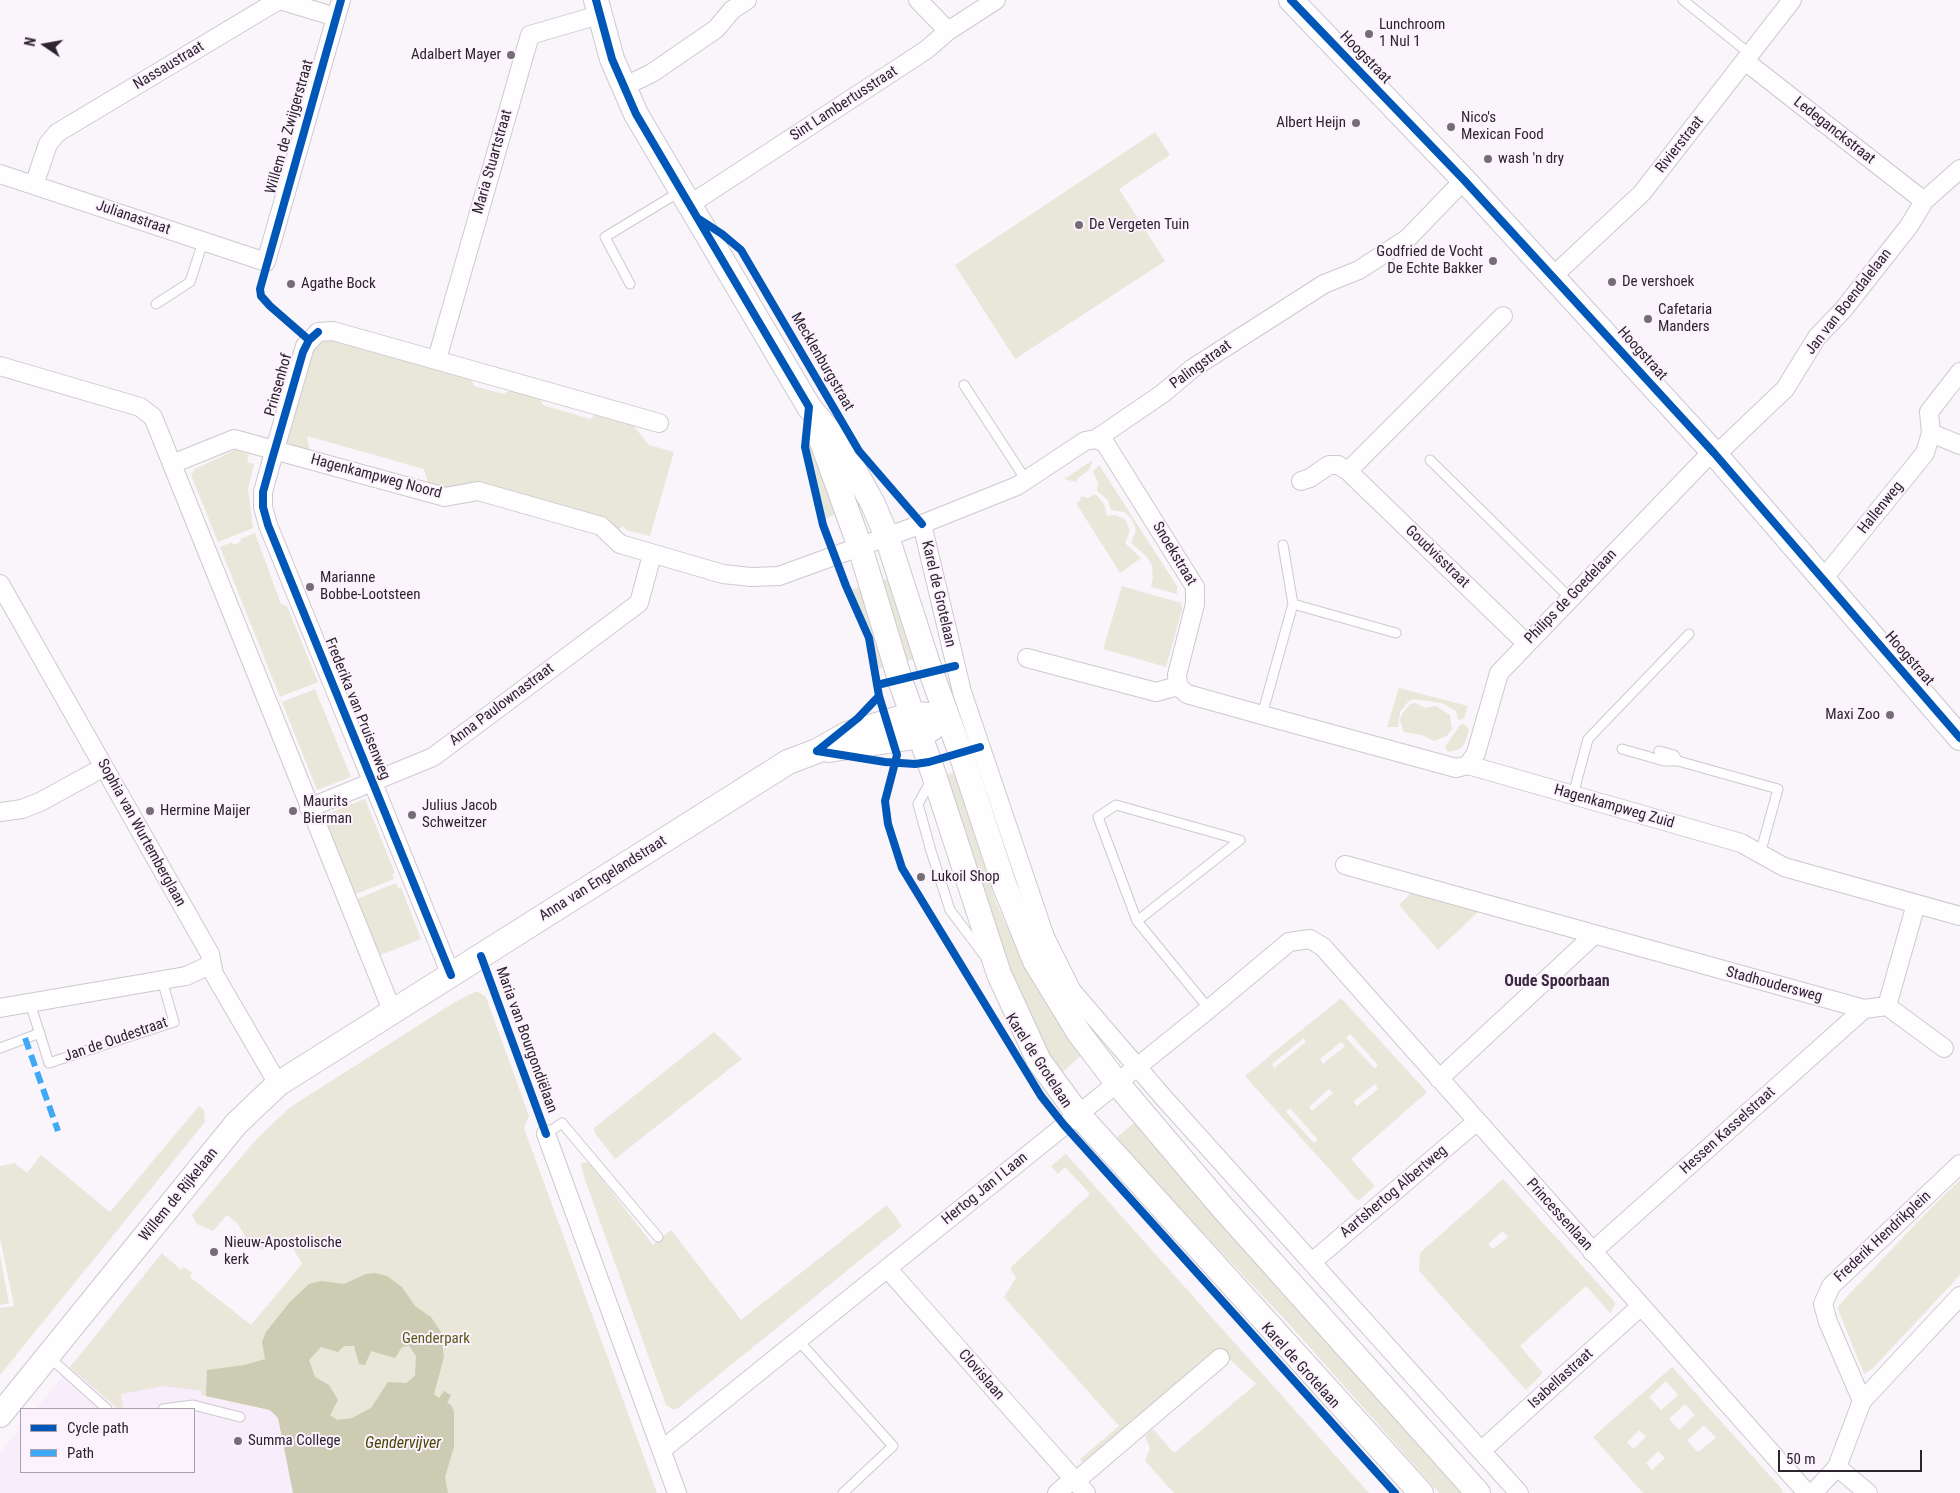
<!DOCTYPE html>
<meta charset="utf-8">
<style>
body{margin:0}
#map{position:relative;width:1960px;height:1493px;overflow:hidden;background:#faf5fb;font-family:"Roboto Condensed",sans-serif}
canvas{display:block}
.legend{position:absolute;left:20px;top:1408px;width:175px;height:65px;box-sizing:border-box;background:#fcf2fe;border:1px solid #a9a0ab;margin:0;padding:6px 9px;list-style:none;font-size:15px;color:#2d242f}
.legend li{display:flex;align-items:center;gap:10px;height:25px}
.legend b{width:25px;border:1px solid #a9a0ab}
.north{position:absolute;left:20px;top:20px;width:50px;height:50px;-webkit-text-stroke:4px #fcf2fe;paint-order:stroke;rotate:282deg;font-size:14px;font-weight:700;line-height:20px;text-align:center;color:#2d242f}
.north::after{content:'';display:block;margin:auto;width:18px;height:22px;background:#2d242f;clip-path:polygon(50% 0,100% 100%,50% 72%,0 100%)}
.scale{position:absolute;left:1778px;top:1450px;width:144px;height:22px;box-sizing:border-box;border:2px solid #2d242f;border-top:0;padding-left:6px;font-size:15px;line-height:18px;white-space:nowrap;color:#2d242f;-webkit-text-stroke:4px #fcf2fe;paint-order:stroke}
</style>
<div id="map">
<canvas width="1960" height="1493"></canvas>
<ul class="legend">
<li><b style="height:6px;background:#0057b8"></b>Cycle path</li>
<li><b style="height:6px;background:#3fa9f5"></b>Path</li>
</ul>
<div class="north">N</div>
<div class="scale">50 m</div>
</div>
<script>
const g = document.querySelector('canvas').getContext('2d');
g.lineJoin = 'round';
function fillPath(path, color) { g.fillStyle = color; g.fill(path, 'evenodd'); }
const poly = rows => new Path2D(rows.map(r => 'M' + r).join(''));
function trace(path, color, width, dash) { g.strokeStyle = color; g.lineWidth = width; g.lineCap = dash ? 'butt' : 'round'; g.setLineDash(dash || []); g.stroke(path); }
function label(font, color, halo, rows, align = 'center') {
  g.font = font + ' "Roboto Condensed",sans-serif'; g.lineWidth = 4; g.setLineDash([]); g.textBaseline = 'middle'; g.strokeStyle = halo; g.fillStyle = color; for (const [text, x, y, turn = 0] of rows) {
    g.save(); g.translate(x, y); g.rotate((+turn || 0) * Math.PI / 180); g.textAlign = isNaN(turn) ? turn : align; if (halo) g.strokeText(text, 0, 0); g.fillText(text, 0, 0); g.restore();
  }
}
fillPath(poly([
 [70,1367,202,1390,202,1395,270,1410,278,1418,288,1465,319,1493,0,1493,0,1454,21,1427,21,1472,194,1472,194,1409,36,1409]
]), '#f8edfb');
fillPath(poly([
 [1155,132,1170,155,1119,189,1165,261,1015,359,955,265],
 [328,338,471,378,474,386,504,394,512,389,540,397,543,405,590,419,597,413,632,424,649,445,674,452,650,536,626,530,623,526,617,531,429,486,424,469,307,436,310,453,285,445,313,348,322,339],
 [815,440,840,512,825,519,808,448,808,442],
 [235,450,249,454,247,462,254,464,248,489,253,528,218,542,191,475,195,469],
 [1093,460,1089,470,1078,478,1076,482,1064,479],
 [1099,465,1177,586,1177,594,1151,587,1153,577,1152,566,1147,557,1131,543,1136,530,1132,520,1125,512,1111,510,1108,500,1097,491,1098,483,1093,472],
 [1095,494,1104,504,1107,516,1115,515,1125,519,1130,531,1125,543,1141,558,1120,573,1076,503,1080,501,1081,496,1088,498],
 [255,533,281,604,287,606,318,682,280,697,220,547,232,542,233,545,241,542,240,539],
 [894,577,920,658,901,662,876,582],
 [865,586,890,665,879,669,870,630,851,589],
 [1122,586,1181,603,1182,610,1166,667,1103,649],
 [1399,688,1468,706,1464,719,1458,720,1456,711,1442,703,1413,699,1408,702,1400,712,1398,727,1387,727],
 [315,689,351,777,317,790,282,702],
 [1416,703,1425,708,1436,706,1450,715,1452,729,1447,736,1434,741,1422,735,1404,732,1400,720,1402,714,1410,704],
 [1464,724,1469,730,1465,743,1460,749,1448,752,1445,747,1460,725],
 [960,770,966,784,963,800,997,905,1025,966,1050,1010,1081,1056,1060,1074,1045,1051,1022,1004,942,776],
 [365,799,395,873,392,874,394,879,353,895,322,816],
 [396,883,398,888,401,887,421,939,378,956,355,900],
 [1412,892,1479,911,1438,950,1399,905],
 [477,991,486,997,529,1116,524,1128,657,1493,319,1493,288,1465,278,1418,270,1410,201,1395,202,1391,164,1386,121,1394,123,1409,117,1408,70,1367,162,1253,181,1270,184,1267,192,1273,190,1277,251,1325,302,1264,286,1236,263,1250,250,1244,237,1223,227,1215,213,1231,197,1224,192,1215,254,1142,289,1108,455,1002],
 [1341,998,1427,1092,1351,1159,1375,1186,1358,1201,1245,1076],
 [1350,1034,1378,1065,1375,1069,1346,1038],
 [1304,1038,1306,1042,1274,1068,1272,1064],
 [1341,1042,1345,1046,1323,1064,1320,1059],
 [1375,1084,1378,1089,1357,1106,1353,1102],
 [1329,1089,1333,1093,1312,1111,1309,1107],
 [1290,1108,1318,1140,1314,1143,1286,1112],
 [714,1032,742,1059,615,1159,595,1133,594,1128],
 [199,1106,204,1110,205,1122,0,1375,0,1308,14,1306,0,1238,0,1166,15,1163,27,1173,41,1155,110,1212],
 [1135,1122,1463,1493,1439,1493,1290,1325,1115,1139],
 [1066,1154,1241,1350,1369,1493,1174,1493,1145,1461,1150,1448,1145,1436,1153,1429,1174,1453,1256,1384,1219,1349,1085,1465,1080,1459,1119,1426,1004,1297,1016,1278,1010,1268,1090,1194,1065,1167,1058,1174,1051,1166],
 [584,1162,590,1164,653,1245,671,1230,741,1320,887,1205,902,1226,677,1409,672,1409,666,1405,585,1180,581,1164],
 [1503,1179,1614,1301,1615,1305,1610,1313,1586,1286,1520,1346,1543,1373,1526,1390,1419,1271,1420,1253],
 [1503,1231,1508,1237,1493,1249,1488,1244],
 [1960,1180,1960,1275,1872,1369,1864,1374,1838,1309,1839,1305,1929,1210],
 [0,1255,9,1303,0,1305],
 [1672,1367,1781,1488,1783,1493,1643,1493,1593,1437],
 [1666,1381,1678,1395,1661,1410,1649,1397],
 [1685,1404,1695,1415,1679,1430,1669,1419],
 [1704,1425,1716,1438,1698,1452,1687,1441],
 [1639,1430,1646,1437,1633,1449,1627,1442],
 [1658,1451,1665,1458,1652,1470,1646,1463]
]), '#e8e7da');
fillPath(poly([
 [375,1273,387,1276,402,1287,415,1306,431,1317,441,1332,444,1357,434,1394,439,1398,444,1391,451,1395,447,1403,451,1405,454,1412,454,1447,445,1477,448,1493,293,1493,278,1418,270,1410,206,1396,207,1370,244,1365,265,1359,262,1342,266,1332,289,1303,309,1284,321,1281,344,1284,366,1274],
 [344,1346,354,1346,359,1364,365,1365,371,1351,395,1358,402,1347,409,1346,416,1356,415,1376,406,1383,388,1382,371,1408,352,1418,337,1420,330,1415,338,1400,329,1385,315,1377,309,1360,321,1347,338,1352]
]), '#ccccb2');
const lane = poly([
 [1683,0,1750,54],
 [630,284,605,237,681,191],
 [156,304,190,282,203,242],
 [964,385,1026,480],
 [1430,460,1571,599],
 [1283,545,1293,604,1396,633],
 [1262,715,1293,604],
 [1622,749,1664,761,1678,761,1778,789,1760,854],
 [1659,751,1674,755,1678,761],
 [931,781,918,804,931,851,950,910,984,955],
 [1573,795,1588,739,1689,634],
 [1137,921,1098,817,1116,805,1240,840,1137,921,1209,1009],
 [30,1003,49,1063,174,1022,162,980],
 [0,1048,40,1033],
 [546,1134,562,1123,658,1237],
 [798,1340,893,1446,843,1493],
 [48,1356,107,1409],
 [163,1409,193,1405,240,1417]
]);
const street = poly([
 [918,0,948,31],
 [1745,61,1924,201],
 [623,87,652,73,716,29,732,10,747,0],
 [0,174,266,262,341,0],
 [34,185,48,144,57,133,279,0,336,17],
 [689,205,926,50,948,31,996,0],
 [1552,277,1642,193,1792,0],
 [437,359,530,35,599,15],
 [0,366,140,407,153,417,393,1013],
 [1931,433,1960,445],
 [1096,439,1105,443,1195,587,1195,604,1177,675,1178,686],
 [172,464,234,439,445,497,478,491,601,526,620,544,723,574,751,577,779,576,922,524,1017,486,1085,441,1096,439,1162,394,1193,368,1324,284,1359,270,1408,238,1464,180],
 [1348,471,1503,316],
 [1301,481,1310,478,1329,465,1338,465,1348,471,1526,643],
 [922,524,962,692,1045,937,1072,991,1163,1097,1519,1493],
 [1823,579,1925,453,1931,433,1929,412,1960,372],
 [0,584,210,954,214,974,278,1084],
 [1027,658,1156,692,1178,686],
 [1178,686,1187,694,1262,715,1456,768,1468,765,1741,843,1784,867,1960,916],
 [1468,765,1476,753,1499,673,1705,459,1723,448,1785,389,1817,337,1843,310,1909,226,1924,201,1960,169],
 [309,808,433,757,639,603,652,555],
 [0,812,22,809,40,802,104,767],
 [1345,865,1864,1009,1887,1006,1944,1048],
 [451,975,268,525,263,507,263,492,271,463,305,346,318,332,333,331,659,423],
 [1887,1006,1916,904],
 [0,1008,186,976,212,964],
 [1439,1079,1594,935],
 [546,1134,677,1493],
 [1592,1252,1864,1009],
 [1312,1262,1476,1122],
 [887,1268,1086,1493],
 [1862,1401,1828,1322,1823,1304,1831,1286,1960,1164],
 [663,1449,1209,1009,1289,942,1310,939,1323,947,1807,1493],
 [1481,1451,1641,1306],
 [1837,1467,1862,1401,1960,1296],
 [1076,1481,1220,1358],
 [1057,1493,1073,1479],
 [1813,1493,1837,1467,1868,1493]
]);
const secondary = poly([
 [596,0,612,59,636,114,809,407,840,444,873,504,887,537,927,661,961,754,1004,884,1035,961,1079,1033,1117,1083,1222,1207,1478,1493],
 [1291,0,1464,180,1714,453,1960,738],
 [817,428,860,547,900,680,933,772,999,974,1039,1061,1078,1114,1421,1493],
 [829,750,921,736,934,727],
 [0,1415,236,1124,278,1084,788,762,817,751,847,734,913,714,929,715]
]);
trace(lane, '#cec8d0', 11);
trace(street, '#cec8d0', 20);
trace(secondary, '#cec8d0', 26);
trace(lane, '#fefefe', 9);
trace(street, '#fefefe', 18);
trace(secondary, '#fefefe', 24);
trace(poly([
 [25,1038,58,1131]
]), '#3fa9f5', 6, [12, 6]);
trace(poly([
 [596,0,612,59,636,114,809,407,805,447,823,525,846,586,869,638,879,696,897,755,885,801,888,824,902,868,1041,1096,1064,1125,1395,1493],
 [1291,0,1464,180,1714,453,1960,738],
 [699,219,722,234,741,250,859,451,922,524],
 [318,332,309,340,303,352,271,463,263,492,263,507,268,525,451,975],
 [309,340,270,306,261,296,260,289,341,0],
 [877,685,955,666],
 [817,751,885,762,915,764,929,762,980,747],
 [817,751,858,718,879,696],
 [481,956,546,1134]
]), '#0057b8', 8);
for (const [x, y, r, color] of [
 [1369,34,5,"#756d76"],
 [511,55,5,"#756d76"],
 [1356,123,5,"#756d76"],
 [1451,127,5,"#756d76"],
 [1488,159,5,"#756d76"],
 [1079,225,5,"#756d76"],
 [1493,261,5,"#756d76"],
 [1612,282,5,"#756d76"],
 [291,284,5,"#756d76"],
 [1648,319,5,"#756d76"],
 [310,587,5,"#756d76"],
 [1890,715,5,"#756d76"],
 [150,811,5,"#756d76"],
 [293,811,5,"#756d76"],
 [412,815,5,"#756d76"],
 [921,877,5,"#756d76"],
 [214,1252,5,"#756d76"],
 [238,1441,5,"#756d76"]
]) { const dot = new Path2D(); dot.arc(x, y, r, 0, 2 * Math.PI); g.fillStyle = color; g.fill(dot); trace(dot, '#fcf2fe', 2); }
label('15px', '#2d242f', '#fcf2fe', [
 ["Lunchroom",1379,25],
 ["1 Nul 1",1379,42],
 ["Adalbert Mayer",501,55,"right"],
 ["Nico's",1461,118],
 ["Mexican Food",1461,135],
 ["Albert Heijn",1346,123,"right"],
 ["wash 'n dry",1498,159],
 ["De Vergeten Tuin",1089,225],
 ["Godfried de Vocht",1483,252,"right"],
 ["De Echte Bakker",1483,269,"right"],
 ["De vershoek",1622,282],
 ["Agathe Bock",301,284],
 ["Cafetaria",1658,310],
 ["Manders",1658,327],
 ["Marianne",320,578],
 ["Bobbe-Lootsteen",320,595],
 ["Maxi Zoo",1880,715,"right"],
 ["Maurits",303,802],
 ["Bierman",303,819],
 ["Julius Jacob",422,806],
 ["Schweitzer",422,823],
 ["Hermine Maijer",160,811],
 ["Lukoil Shop",931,877],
 ["Nieuw-Apostolische",224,1243],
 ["kerk",224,1260],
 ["Summa College",248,1441]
], 'left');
label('15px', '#2d242f', '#fcf2fe', [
 ["Hoogstraat",1365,58,46],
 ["Nassaustraat",169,66,-31],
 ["Sint Lambertusstraat",844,104,-33],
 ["Willem de Zwijgerstraat",290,127,-74],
 ["Ledeganckstraat",1834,131,38],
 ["Rivierstraat",1680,145,-52],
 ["Maria Stuartstraat",493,162,-74],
 ["Julianastraat",133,218,19],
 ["Jan van Boendalelaan",1849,302,-52],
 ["Hoogstraat",1642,354,48],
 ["Mecklenburgstraat",822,362,60],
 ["Palingstraat",1201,365,-36],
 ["Prinsenhof",279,385,-74],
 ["Hagenkampweg Noord",376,477,15],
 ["Hallenweg",1881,508,-51],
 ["Snoekstraat",1174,554,59],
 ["Goudvisstraat",1437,557,44],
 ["Karel de Grotelaan",938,594,77],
 ["Philips de Goedelaan",1571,597,-46],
 ["Hoogstraat",1909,659,49],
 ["Anna Paulownastraat",502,705,-37],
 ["Frederika van Pruisenweg",357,709,68],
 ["Hagenkampweg Zuid",1614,807,16],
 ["Sophia van Wurtemberglaan",141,833,61],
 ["Anna van Engelandstraat",603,879,-32],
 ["Stadhoudersweg",1774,985,15],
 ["Jan de Oudestraat",116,1040,-19],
 ["Maria van Bourgondiëlaan",526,1040,70],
 ["Karel de Grotelaan",1038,1061,57],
 ["Hessen Kasselstraat",1728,1131,-42],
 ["Hertog Jan I Laan",985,1189,-39],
 ["Aartshertog Albertweg",1394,1192,-40],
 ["Willem de Rijkelaan",179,1195,-51],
 ["Princessenlaan",1559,1215,48],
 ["Frederik Hendrikplein",1883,1237,-43],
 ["Karel de Grotelaan",1300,1366,48],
 ["Clovislaan",981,1375,49],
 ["Isabellastraat",1561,1379,-42]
]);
label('15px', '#5a5a1a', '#fcf2fe', [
 ["Genderpark",436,1339]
]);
label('bold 16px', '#3b293f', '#fcf2fe', [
 ["Oude Spoorbaan",1557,982]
]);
label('italic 16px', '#464600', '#fcf2fe', [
 ["Gendervijver",403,1444]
]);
</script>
